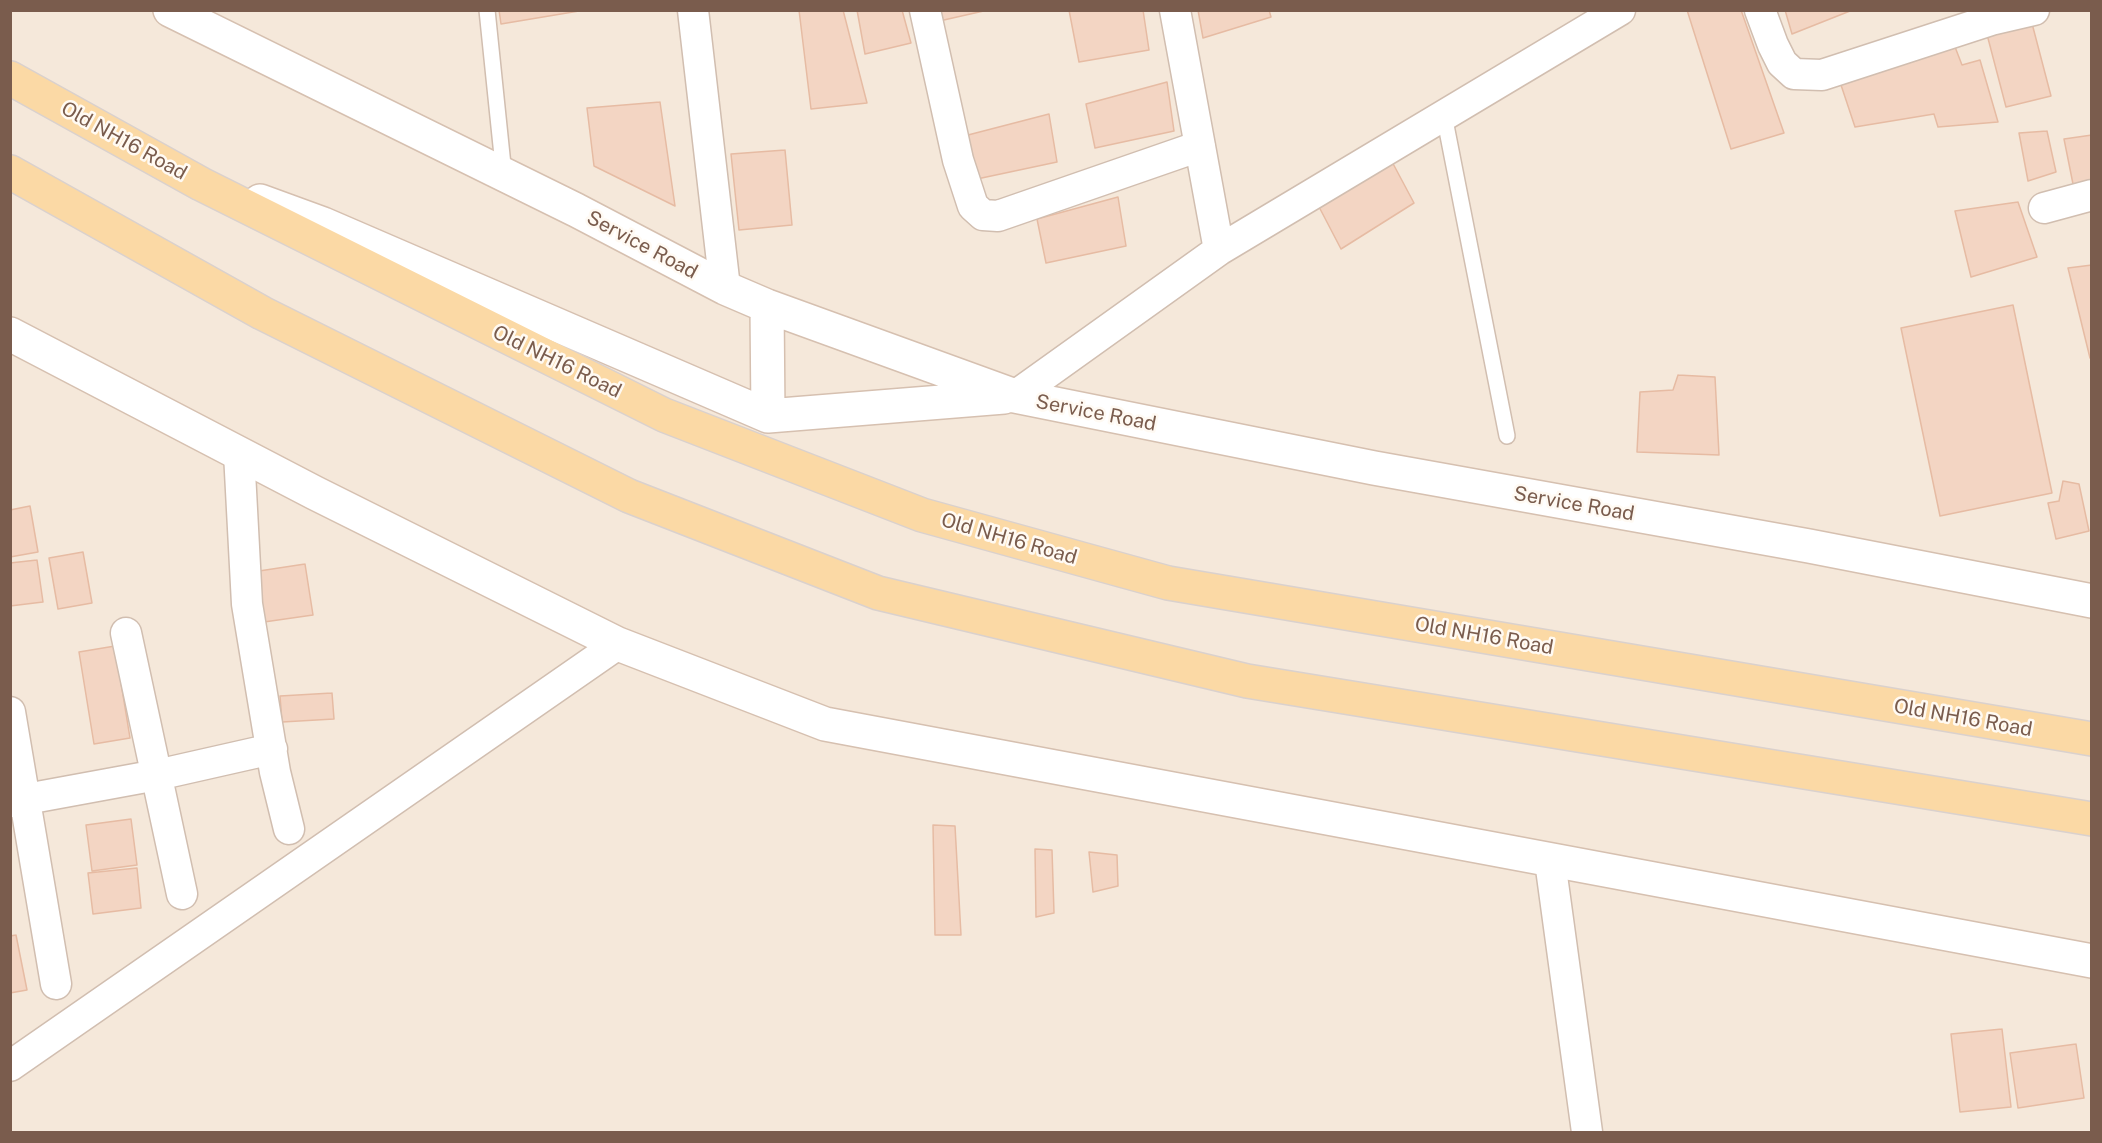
<!DOCTYPE html>
<style>
body{margin:0}
#map{position:relative;width:2102px;height:1143px;overflow:hidden;background:#fdf6ec;font-family:"Public Sans",sans-serif}
canvas{display:block}
.frame{position:absolute;inset:0;border:12px solid #7a5c4d;pointer-events:none}
</style>
<div id="map">
<canvas width="2102" height="1143"></canvas>
<div class="frame"></div>
</div>
<script>
const g = document.querySelector('canvas').getContext('2d');
g.lineJoin = 'round';
function fillPath(path, color) { g.fillStyle = color; g.fill(path, 'evenodd'); }
const poly = rows => new Path2D(rows.map(r => 'M' + r).join(''));
function trace(path, color, width, dash) { g.strokeStyle = color; g.lineWidth = width; g.lineCap = dash ? 'butt' : 'round'; g.setLineDash(dash || []); g.stroke(path); }
function label(font, color, halo, rows, align = 'center') {
  g.font = font + ' "Public Sans",sans-serif'; g.lineWidth = 5; g.setLineDash([]); g.textBaseline = 'middle'; g.strokeStyle = halo; g.fillStyle = color; for (const [text, x, y, turn = 0] of rows) {
    g.save(); g.translate(x, y); g.rotate((+turn || 0) * Math.PI / 180); g.textAlign = isNaN(turn) ? turn : align; if (halo) g.strokeText(text, 0, 0); g.fillText(text, 0, 0); g.restore();
  }
}
fillPath(poly([
 [11,11,2091,11,2091,1132,11,1132]
]), '#f5e8da');
const building = poly([
 [499,10,579,10,579,11,501,24,499,10],
 [799,10,843,10,867,103,811,109,799,10],
 [857,10,902,10,911,43,865,54,857,10],
 [933,10,988,10,935,22,933,10],
 [1069,10,1143,10,1149,50,1079,62,1069,10],
 [1198,10,1269,10,1271,17,1203,38,1198,10],
 [1687,10,1741,10,1784,133,1731,149,1687,10],
 [1785,10,1849,10,1850,11,1792,34,1785,10],
 [2029,12,2051,96,2006,107,1984,23,2029,12],
 [1950,34,1962,65,1980,60,1998,122,1938,127,1934,114,1855,127,1836,70,1950,34],
 [1167,82,1174,131,1095,148,1086,104,1167,82],
 [660,102,675,206,594,166,587,108,660,102],
 [1049,114,1057,162,977,179,968,135,1049,114],
 [2047,131,2056,172,2028,181,2019,133,2047,131],
 [2092,135,2092,184,2074,189,2064,139,2092,135],
 [785,150,792,225,739,230,731,154,785,150],
 [1390,158,1414,203,1341,249,1317,203,1390,158],
 [1118,197,1126,246,1046,263,1037,219,1118,197],
 [2018,202,2037,257,1971,277,1955,211,2018,202],
 [2092,265,2092,358,2090,358,2068,268,2092,265],
 [2013,305,2052,493,1940,516,1901,328,2013,305],
 [1678,375,1715,377,1719,455,1637,452,1640,392,1673,390,1678,375],
 [2063,481,2079,484,2089,531,2056,539,2048,503,2059,501,2063,481],
 [30,506,38,552,10,557,10,510,30,506],
 [83,552,92,603,58,609,49,558,83,552],
 [37,560,43,602,10,606,10,563,37,560],
 [305,564,313,615,264,622,259,571,305,564],
 [115,646,130,738,94,744,79,652,115,646],
 [332,693,334,719,282,722,280,696,332,693],
 [131,819,137,865,92,871,86,825,131,819],
 [933,825,955,826,961,935,935,935,933,825],
 [1035,849,1052,850,1054,913,1036,917,1035,849],
 [1089,852,1117,855,1118,886,1093,892,1089,852],
 [137,868,141,908,93,914,88,873,137,868],
 [16,935,27,990,10,993,10,936,16,935],
 [2002,1029,2011,1107,1960,1112,1951,1034,2002,1029],
 [2076,1044,2084,1098,2018,1108,2010,1053,2076,1044]
]);
fillPath(building, '#f3d5c3');
trace(building, '#e6bba3', 1.5);
const lane = poly([
 [487,10,504,175],
 [1444,115,1507,436]
]);
const street = poly([
 [693,10,725,288],
 [925,10,958,160,973,206,983,215,998,216,1200,146],
 [1175,10,1219,250],
 [1760,10,1773,45,1782,63,1794,74,1822,75,1991,20,2034,10],
 [2044,208,2092,195],
 [1015,396,1219,250,1620,10],
 [239,453,247,604,275,772,289,829],
 [126,633,182,894],
 [10,712,56,984],
 [10,802,157,775,272,749],
 [1550,861,1587,1132],
 [10,1066,618,644]
]);
const secondary = poly([
 [170,10,576,210,725,288,767,306,1015,396,1374,468,1809,546,2092,601],
 [260,201,323,224,768,416,1004,397],
 [767,306,768,416],
 [10,334,315,493,618,644,825,724,2092,961]
]);
const primary = poly([
 [10,78,201,184,664,415,922,515,1168,583,2092,739],
 [10,172,262,313,629,496,878,593,1247,681,2092,819]
]);
trace(lane, '#d1beb0', 18);
trace(street, '#d1beb0', 33);
trace(secondary, '#d6c0b0', 36);
trace(primary, '#dad1cd', 36);
trace(lane, '#fff', 15);
trace(street, '#fff', 30);
trace(secondary, '#fff', 33);
trace(primary, '#fbd9a5', 33);
label('20px', '#7a5c4d', '#fffaf3', [
 ["Old NH16 Road",124,141,29],
 ["Service Road",642,245,28],
 ["Old NH16 Road",557,362,26],
 ["Service Road",1096,413,11],
 ["Service Road",1574,504,10],
 ["Old NH16 Road",1009,539,16],
 ["Old NH16 Road",1484,636,10],
 ["Old NH16 Road",1963,718,10]
]);
</script>
